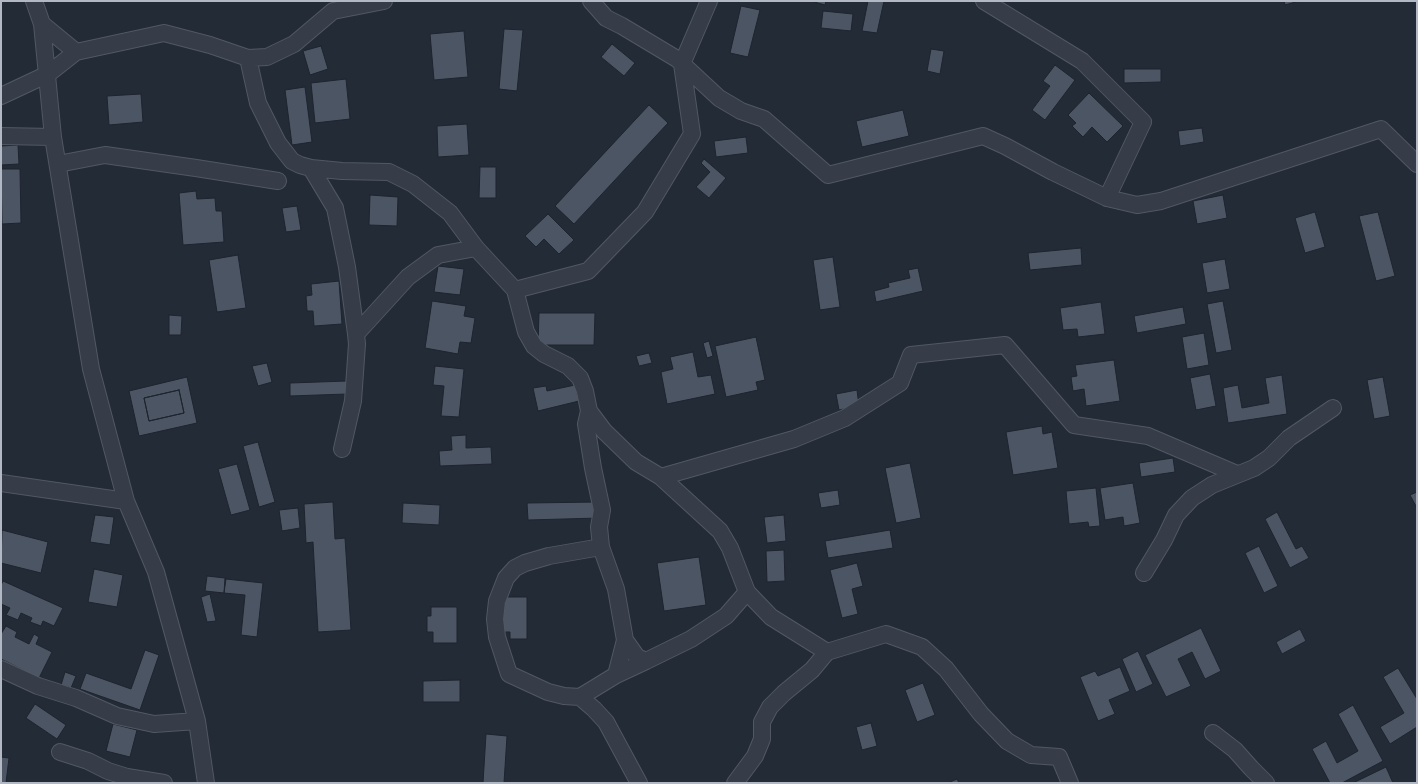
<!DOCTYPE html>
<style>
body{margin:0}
#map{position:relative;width:1418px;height:784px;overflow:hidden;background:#232b37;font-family:"Archivo Narrow",sans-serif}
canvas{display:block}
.frame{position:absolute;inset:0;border:2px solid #b2b8c4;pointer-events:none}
</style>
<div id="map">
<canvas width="1418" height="784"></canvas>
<div class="frame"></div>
</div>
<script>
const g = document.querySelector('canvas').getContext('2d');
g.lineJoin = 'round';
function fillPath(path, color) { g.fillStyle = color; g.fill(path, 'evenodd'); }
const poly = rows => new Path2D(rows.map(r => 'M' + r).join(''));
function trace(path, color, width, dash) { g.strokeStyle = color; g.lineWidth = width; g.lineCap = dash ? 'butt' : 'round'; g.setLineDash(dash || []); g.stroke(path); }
const building = poly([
 [811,1,826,1,825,5,811,1],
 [868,1,884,1,877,33,862,31,868,1],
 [1284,1,1299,1,1285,5,1284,1],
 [741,6,760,10,748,57,730,53,741,6],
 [823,11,853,14,851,31,821,28,823,11],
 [504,29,523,30,517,91,499,89,504,29],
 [464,31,468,77,434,80,430,34,464,31],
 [612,44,635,63,624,76,601,57,612,44],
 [321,46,328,69,310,75,303,51,321,46],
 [931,49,944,51,940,74,927,71,931,49],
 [1055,65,1075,80,1045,120,1032,110,1050,86,1043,81,1055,65],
 [1124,69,1161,69,1161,82,1124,83,1124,69],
 [346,79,350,119,315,123,311,83,346,79],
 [305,87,312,142,292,145,285,90,305,87],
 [1089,93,1123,126,1107,142,1092,127,1083,137,1072,126,1076,123,1068,115,1089,93],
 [141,94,143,122,109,125,107,96,141,94],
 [649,105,668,123,574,224,555,206,649,105],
 [903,110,909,136,862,147,856,121,903,110],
 [467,124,469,155,438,157,437,126,467,124],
 [1202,128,1204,142,1180,146,1178,131,1202,128],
 [746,137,748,153,716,157,714,141,746,137],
 [18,145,19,164,1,165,1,146,18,145],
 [704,159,726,178,709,198,696,187,710,172,701,163,704,159],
 [480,167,496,167,496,198,479,198,480,167],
 [1,169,20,169,21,223,2,224,1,169],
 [196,191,197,199,215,198,216,211,222,211,224,242,183,245,179,193,196,191],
 [370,195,398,197,397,226,369,225,370,195],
 [1223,195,1227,218,1197,224,1193,201,1223,195],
 [297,206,301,230,286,232,282,208,297,206],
 [1315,212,1325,247,1305,253,1295,218,1315,212],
 [1378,212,1395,276,1376,281,1359,216,1378,212],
 [548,214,574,240,559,254,544,239,536,247,525,236,548,214],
 [1081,248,1082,265,1030,270,1028,253,1081,248],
 [238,255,246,308,217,312,209,260,238,255],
 [833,257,840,307,820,310,813,260,833,257],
 [1225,259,1230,289,1207,293,1202,263,1225,259],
 [438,266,464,269,460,295,434,292,438,266],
 [918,268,923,291,876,302,874,291,889,287,888,283,910,278,908,270,918,268],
 [339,281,342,324,314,326,313,311,307,311,306,296,312,295,311,284,339,281],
 [432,301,466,306,464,316,475,318,471,343,460,342,458,354,425,348,432,301],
 [1223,301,1232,350,1216,353,1207,304,1223,301],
 [1101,302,1105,334,1078,337,1077,329,1063,330,1060,308,1101,302],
 [1183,307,1186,324,1137,333,1134,316,1183,307],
 [539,313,595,313,594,345,538,345,539,313],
 [169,315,182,316,181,335,169,335,169,315],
 [1204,333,1209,365,1187,369,1182,337,1204,333],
 [756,337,765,380,756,382,758,390,726,397,715,346,756,337],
 [709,341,713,356,707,358,703,343,709,341],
 [693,352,698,377,711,375,715,394,667,404,661,372,673,369,670,357,693,352],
 [649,353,652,363,639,366,636,356,649,353],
 [1114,360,1120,401,1086,406,1084,389,1073,391,1071,377,1077,376,1075,365,1114,360],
 [267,363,272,382,258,386,252,366,267,363],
 [435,366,464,369,459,417,441,416,444,386,433,385,435,366],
 [1210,374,1216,406,1196,410,1190,378,1210,374],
 [1282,375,1287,414,1228,423,1223,388,1238,385,1242,408,1269,403,1265,378,1282,375],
 [187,377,197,423,139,436,129,391,187,377],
 [179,390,184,413,149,421,144,398,179,390],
 [1383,377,1390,416,1374,419,1367,380,1383,377],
 [347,381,347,394,290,396,290,383,347,381],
 [575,385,579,401,538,411,533,388,546,386,547,391,575,385],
 [179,390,184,413,149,421,144,398,179,390],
 [857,390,859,406,839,410,836,394,857,390],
 [1042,426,1043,434,1052,432,1058,468,1013,475,1006,432,1042,426],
 [466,435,466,448,491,447,492,464,440,466,439,451,452,450,451,436,466,435],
 [258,442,275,502,259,507,243,446,258,442],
 [1173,458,1175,472,1141,477,1139,463,1173,458],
 [910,463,921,518,896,523,885,468,910,463],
 [237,464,250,510,231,515,218,469,237,464],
 [1133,483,1140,523,1124,526,1123,517,1105,520,1100,488,1133,483],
 [1096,488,1100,526,1089,527,1088,522,1069,524,1066,491,1096,488],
 [838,490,840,505,821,508,818,493,838,490],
 [1417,492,1417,508,1410,495,1417,492],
 [333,502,335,539,345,538,351,630,318,632,313,542,306,543,304,504,333,502],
 [599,502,599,518,528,520,527,503,599,502],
 [403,503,440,505,439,525,402,523,403,503],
 [298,508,300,528,282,531,279,510,298,508],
 [1277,512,1296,549,1302,546,1309,558,1290,568,1265,519,1277,512],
 [95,515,114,517,110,545,90,542,95,515],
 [784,515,786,541,767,543,764,517,784,515],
 [2,530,48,542,41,573,1,563,2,530],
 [890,530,893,548,828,558,825,541,890,530],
 [1259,546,1278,586,1264,593,1245,553,1259,546],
 [784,550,785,581,767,582,766,551,784,550],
 [699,557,706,605,664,611,657,563,699,557],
 [857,563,863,586,852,589,858,614,842,618,830,570,857,563],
 [94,569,123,575,117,607,88,602,94,569],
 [207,576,225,578,224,593,205,591,207,576],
 [226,579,263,583,257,637,241,635,245,595,224,593,226,579],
 [3,581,63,608,54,626,43,621,41,626,30,622,32,618,21,613,18,620,6,615,10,608,1,604,1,585,3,581],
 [210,594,216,621,207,622,201,597,210,594],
 [502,597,527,597,527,639,510,639,510,632,502,632,502,597],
 [431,607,457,607,457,643,433,643,433,632,427,632,427,616,431,616,431,607],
 [6,626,17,632,15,637,29,644,34,634,39,637,36,644,52,652,39,678,1,659,1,634,6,626],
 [1201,628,1221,671,1205,679,1192,652,1178,659,1191,686,1166,697,1145,655,1201,628],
 [1300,629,1306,641,1282,654,1276,642,1300,629],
 [145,650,159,655,140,710,80,689,86,673,131,689,145,650],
 [1138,651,1153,684,1136,692,1122,659,1138,651],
 [1120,667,1130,691,1109,700,1115,714,1098,721,1080,677,1095,671,1098,676,1120,667],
 [1398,668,1417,699,1417,727,1390,744,1380,727,1404,713,1383,677,1398,668],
 [65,672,76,676,71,688,61,685,65,672],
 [460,680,460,702,423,702,423,681,460,680],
 [923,683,935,715,917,722,905,690,923,683],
 [35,704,66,725,57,739,26,718,35,704],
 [1353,705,1383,761,1342,783,1330,783,1312,749,1326,741,1337,763,1358,751,1338,714,1353,705],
 [871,723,877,746,862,750,856,727,871,723],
 [113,724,137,730,130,757,106,751,113,724],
 [486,734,507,736,504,783,483,783,486,734],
 [1,757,9,758,6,783,1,783,1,757],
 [1386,767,1393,783,1353,783,1386,767],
 [957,779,959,783,948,783,957,779]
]);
fillPath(building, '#4c5563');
trace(building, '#1e242f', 1);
const street = poly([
 [34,1,42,24,53,137,91,369,126,501,156,572,197,721,206,783],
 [591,1,606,18,622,26,677,59,719,98,741,111,764,119,828,175,983,136,1005,146,1053,172,1107,198,1137,205,1161,201,1381,129,1417,164],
 [984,1,1082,61,1143,122,1107,198],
 [42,24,76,52,164,33,210,45,248,58,267,57,294,44,333,11,384,1],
 [248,58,258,103,278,143,292,161,300,165,311,168,342,171,389,172,413,184,450,213,476,248,515,290,526,332,534,346,544,354,568,366,580,378,585,391,589,411,604,431,636,462,661,477,720,531,730,548,747,592,771,617,827,652,886,634,922,647,946,669,981,714,1007,741,1031,755,1059,757,1070,783],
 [1,96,48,74,76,52],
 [1,136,53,137],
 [58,164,105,155,196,168,278,181],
 [311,168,335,208,347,267,356,334,357,344,353,401,342,449],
 [515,290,588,271,645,212,692,134,682,64,709,1],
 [356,334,408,277,438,255,476,248],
 [589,411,586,424,593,468,602,510,599,527,601,547,616,589,625,640,637,657,646,661,691,639,726,616,747,592],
 [661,477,794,439,845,418,900,383,911,355,1005,345,1074,425,1148,436,1237,474],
 [1,483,126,501],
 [601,547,549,556,525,563,515,568,506,578,497,601,495,619,497,637,509,674,548,692,564,696,580,697,594,709,606,722,639,783],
 [1144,573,1164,540,1176,515,1192,498,1212,485,1254,468,1269,458,1289,438,1333,408],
 [1,669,38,686,76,698,117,716,154,724,197,721],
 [616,675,625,640],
 [580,697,616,675,646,661],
 [1213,733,1235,750,1251,768,1266,783],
 [60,752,88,761,108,771,127,777,164,783],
 [735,783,755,756,762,739,762,722,770,707,784,693,812,670,827,652]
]);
trace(street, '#525863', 18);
trace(street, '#373d48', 16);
</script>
